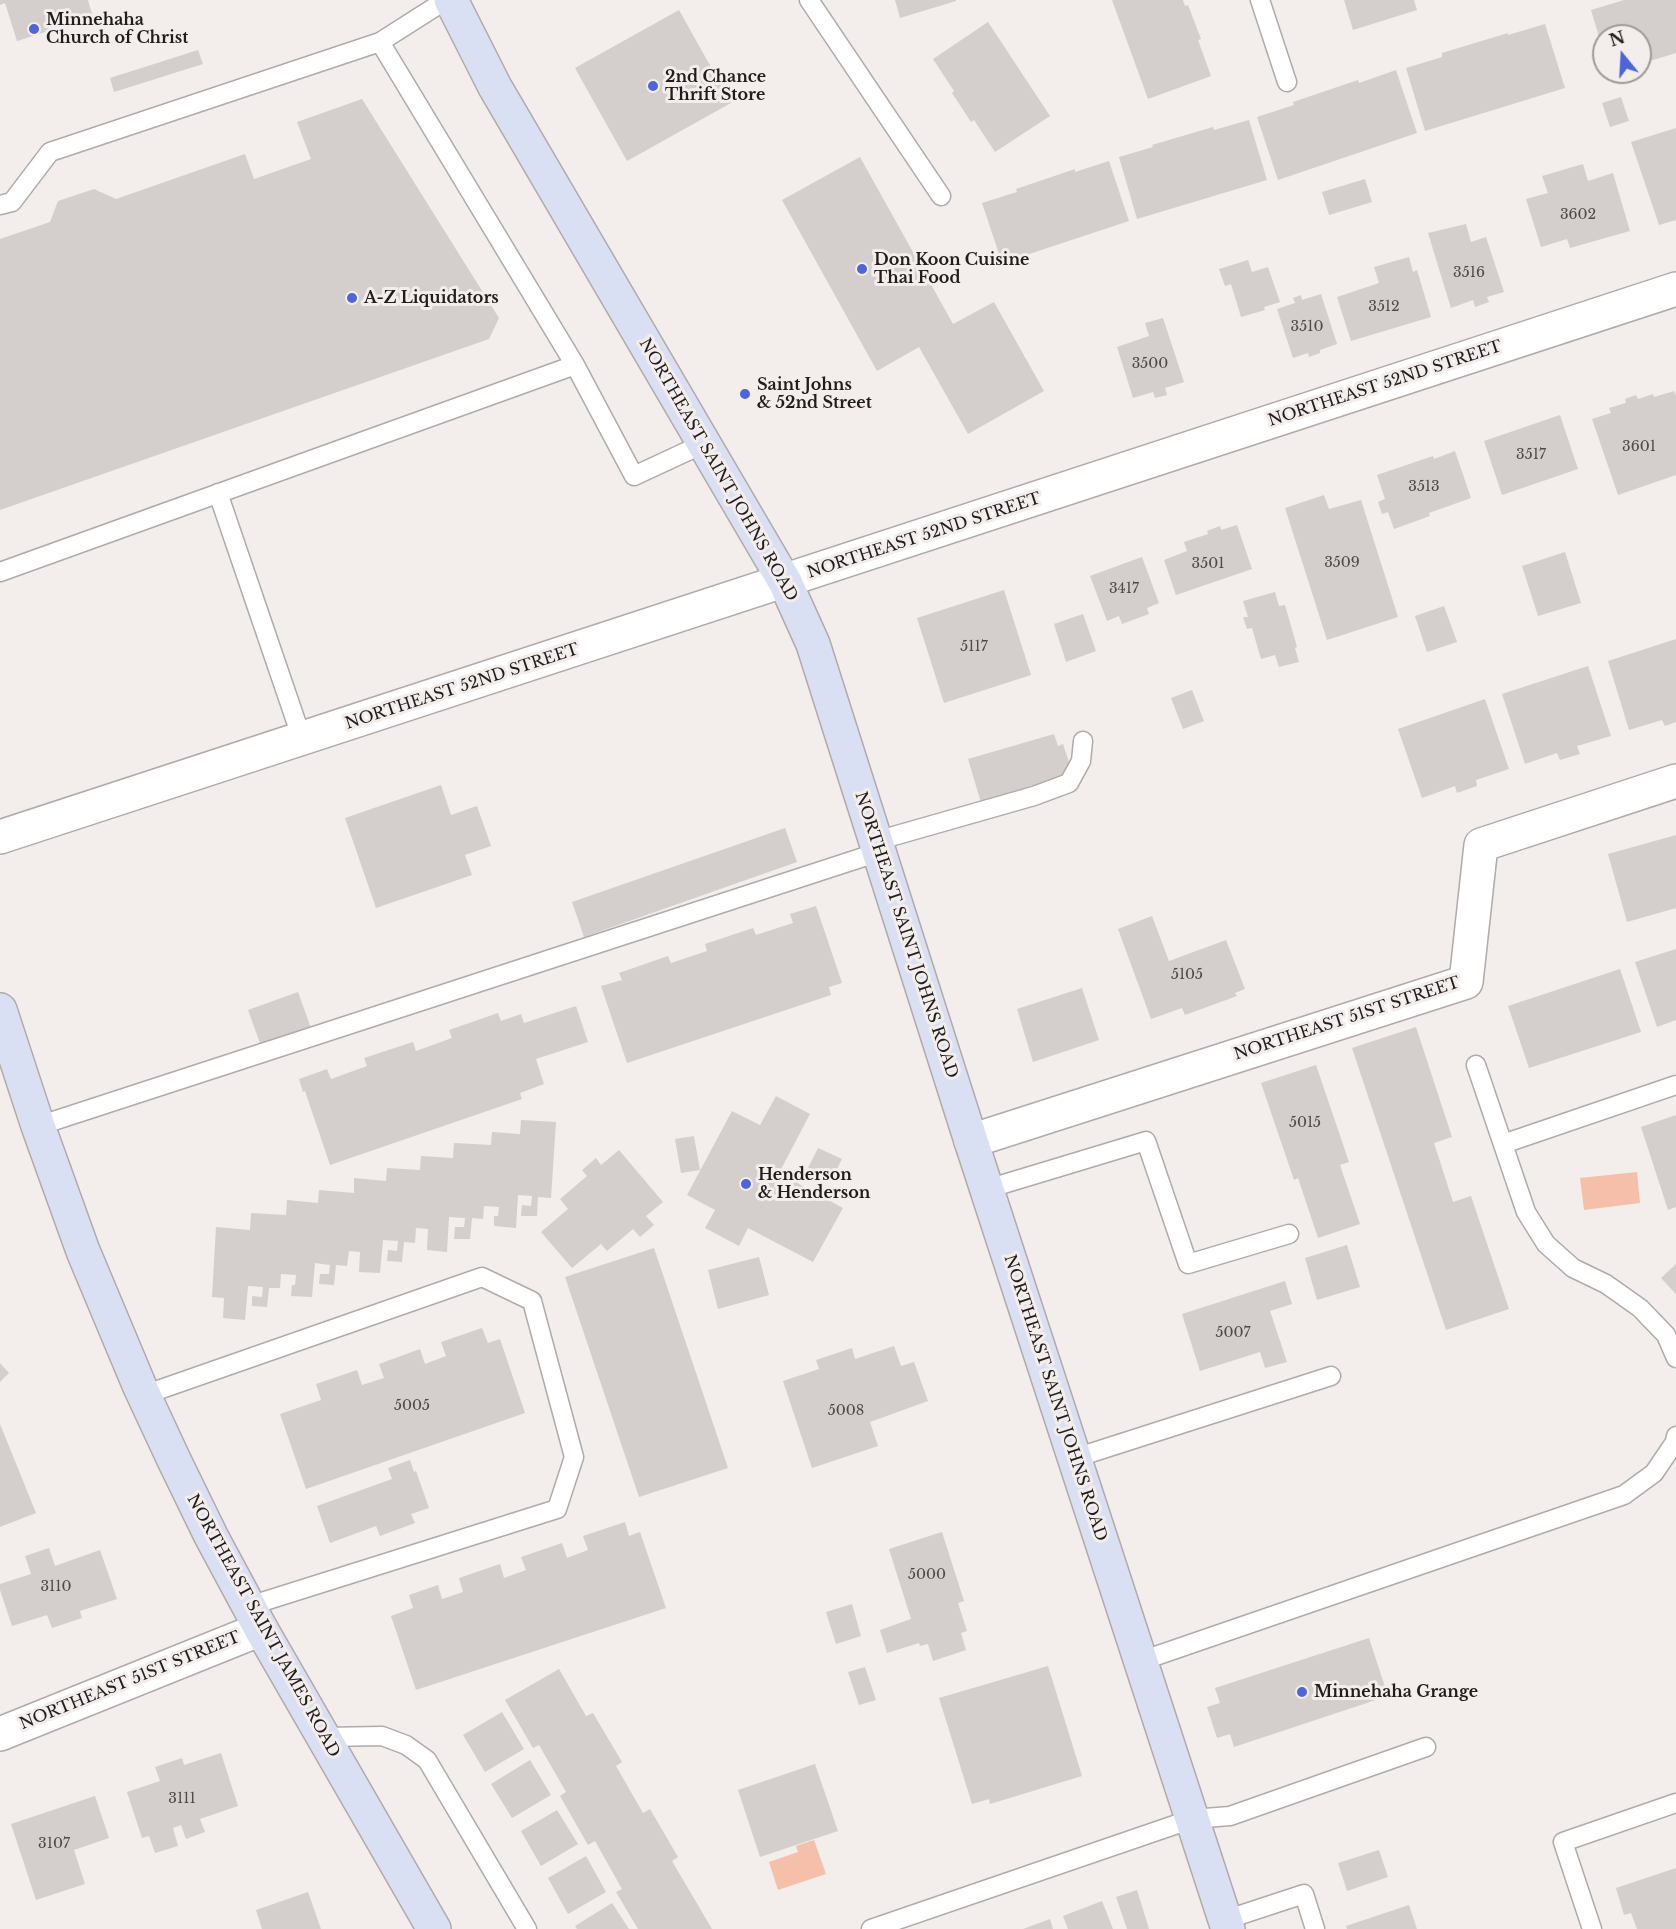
<!DOCTYPE html>
<style>
body{margin:0}
#map{position:relative;width:1676px;height:1929px;overflow:hidden;background:#f3edeb;font-family:"Libre Baskerville",serif}
canvas{display:block}
.north{position:absolute;left:1592px;top:24px;width:60px;height:60px;box-sizing:border-box;background:#f3edeb;border:2px solid #9f9a99;border-radius:50%;rotate:342deg;font-size:16px;font-weight:700;line-height:24px;text-align:center;color:#201e1d}
.north::after{content:'';display:block;margin:auto;width:21px;height:27px;background:#4c65d9;clip-path:polygon(50% 0,100% 100%,50% 72%,0 100%)}
</style>
<div id="map">
<canvas width="1676" height="1929"></canvas>
<div class="north">N</div>
</div>
<script>
const g = document.querySelector('canvas').getContext('2d');
g.lineJoin = 'round';
function fillPath(path, color) { g.fillStyle = color; g.fill(path, 'evenodd'); }
const poly = rows => new Path2D(rows.map(r => 'M' + r).join(''));
function trace(path, color, width, dash) { g.strokeStyle = color; g.lineWidth = width; g.lineCap = dash ? 'butt' : 'round'; g.setLineDash(dash || []); g.stroke(path); }
function label(font, color, halo, rows, align = 'center') {
  g.font = font + ' "Libre Baskerville",serif'; g.lineWidth = 6; g.setLineDash([]); g.textBaseline = 'middle'; g.strokeStyle = halo; g.fillStyle = color; for (const [text, x, y, turn = 0] of rows) {
    g.save(); g.translate(x, y); g.rotate((+turn || 0) * Math.PI / 180); g.textAlign = isNaN(turn) ? turn : align; if (halo) g.strokeText(text, 0, 0); g.fillText(text, 0, 0); g.restore();
  }
}
fillPath(poly([
 [1637,1172,1640,1203,1584,1210,1580,1178],
 [814,1840,826,1874,778,1890,769,1862,798,1852,796,1846]
]), '#f5bfaa');
fillPath(poly([
 [0,0,88,0,93,17,17,41,5,3,0,5],
 [895,0,956,0,956,1,900,18],
 [1112,0,1183,0,1185,6,1188,5,1201,39,1198,40,1211,76,1148,99],
 [1344,0,1414,0,1417,10,1353,30],
 [1624,0,1676,0,1676,53,1640,64,1640,36,1604,36,1603,50,1591,10],
 [679,10,731,103,627,161,575,68],
 [988,22,1050,116,995,152,974,120,971,122,952,93,954,91,933,59],
 [1545,24,1565,88,1425,131,1406,68,1442,57,1442,53,1508,33,1508,35],
 [198,50,203,64,114,92,110,78],
 [1396,70,1417,133,1278,180,1257,117,1294,105,1293,102,1358,80,1359,83],
 [1621,97,1629,121,1610,127,1602,103],
 [362,99,499,318,489,339,0,510,0,239,50,222,58,201,94,189,116,199,245,154,254,179,311,159,297,122],
 [1249,120,1267,180,1137,219,1119,157,1153,147,1152,145,1213,127,1214,130],
 [1676,128,1676,220,1659,225,1631,142],
 [860,157,953,324,994,302,1044,391,968,434,919,347,877,371,782,200],
 [1109,161,1129,221,1002,263,982,203,1017,192,1016,189,1075,169,1075,172],
 [1583,164,1588,181,1613,173,1630,231,1570,248,1567,239,1541,247,1526,199,1548,193,1542,176],
 [1365,179,1372,202,1329,215,1322,192],
 [1466,224,1471,242,1486,237,1504,292,1487,297,1489,302,1475,307,1473,300,1451,308,1428,233],
 [1409,257,1413,272,1417,270,1431,317,1351,341,1337,297,1379,283,1374,267],
 [1248,260,1252,272,1268,267,1280,302,1264,307,1265,310,1241,317,1231,284,1225,286,1219,269],
 [1321,294,1337,344,1320,350,1320,353,1309,357,1308,353,1293,358,1277,309,1295,303,1293,298,1301,295,1302,300],
 [1163,318,1184,382,1165,388,1167,395,1155,398,1153,392,1133,398,1117,347,1149,336,1145,323],
 [1674,391,1676,395,1676,475,1618,495,1592,419,1611,413,1609,408,1626,403,1625,399,1636,395,1638,399,1653,394,1654,397],
 [1560,415,1578,469,1502,495,1484,441],
 [1455,451,1471,498,1429,513,1430,516,1394,529,1388,512,1382,514,1378,502,1385,499,1377,475,1433,456,1434,459],
 [1324,495,1329,509,1361,500,1398,617,1327,640,1285,508],
 [1237,525,1252,569,1176,595,1164,560,1187,551,1184,542,1208,534,1207,531,1220,526,1221,530],
 [1565,552,1581,603,1538,616,1522,566],
 [1142,557,1159,603,1147,608,1149,614,1122,624,1119,616,1107,621,1090,576],
 [1004,590,1031,675,944,703,917,618],
 [1275,592,1279,606,1285,605,1297,647,1295,648,1299,662,1279,667,1275,655,1261,659,1252,628,1247,629,1243,617,1248,617,1243,601],
 [1444,606,1457,642,1427,652,1415,616],
 [1083,614,1096,651,1066,662,1054,624],
 [1676,639,1676,722,1665,726,1662,720,1629,730,1608,661],
 [1588,666,1611,736,1577,746,1580,754,1560,760,1557,753,1525,764,1502,694],
 [1192,690,1204,721,1183,729,1171,698],
 [1485,699,1509,769,1476,780,1477,786,1457,793,1455,786,1422,798,1398,729],
 [1054,734,1058,746,1063,744,1070,765,1066,765,1070,780,982,806,968,759],
 [441,785,451,815,477,806,491,846,465,855,472,875,376,908,345,818],
 [785,828,797,862,584,937,572,902],
 [1676,835,1676,908,1627,922,1608,854],
 [816,906,842,983,829,987,831,995,627,1063,601,986,622,980,619,973,668,956,671,963,707,951,705,944,753,928,756,935,793,923,790,914],
 [1152,916,1169,961,1226,940,1245,989,1235,993,1237,996,1185,1015,1182,1008,1151,1019,1118,929],
 [1676,949,1676,1020,1657,1027,1635,962],
 [1620,969,1641,1032,1529,1068,1508,1006],
 [1082,988,1099,1040,1033,1062,1017,1009],
 [298,992,311,1028,261,1046,248,1010],
 [576,1006,588,1042,536,1059,544,1084,520,1093,522,1099,330,1165,305,1091,303,1092,299,1079,327,1069,331,1079,367,1066,364,1058,413,1042,416,1051,452,1038,449,1030,498,1013,501,1021,521,1014,524,1023],
 [1416,1027,1452,1137,1434,1143,1453,1202,1471,1196,1509,1309,1446,1330,1352,1048],
 [1316,1065,1349,1162,1340,1165,1360,1224,1318,1238,1298,1178,1294,1180,1261,1083],
 [776,1096,810,1114,779,1173,843,1208,813,1262,748,1228,739,1246,705,1228,715,1210,687,1195,732,1111,760,1125],
 [1676,1115,1676,1207,1668,1210,1641,1127],
 [521,1120,556,1122,551,1198,538,1197,537,1216,521,1216,522,1205,531,1206,532,1196,518,1195,516,1228,494,1226,494,1216,498,1216,499,1207,484,1206,483,1219,472,1218,470,1239,454,1239,455,1227,464,1227,465,1218,449,1217,447,1252,427,1250,428,1229,416,1228,415,1243,404,1242,402,1262,387,1261,388,1250,397,1251,398,1241,383,1240,380,1273,359,1272,360,1252,349,1251,347,1266,336,1265,334,1285,319,1284,320,1274,329,1274,330,1265,315,1263,312,1297,291,1296,292,1285,295,1285,296,1275,281,1274,280,1288,269,1288,267,1307,252,1306,252,1296,262,1297,263,1287,248,1286,245,1320,223,1318,224,1298,212,1297,216,1227,250,1230,251,1213,286,1215,287,1200,318,1203,319,1190,354,1193,354,1178,386,1181,387,1168,420,1170,421,1156,453,1158,454,1143,491,1145,492,1132,520,1134],
 [694,1136,700,1170,681,1173,675,1139],
 [818,1148,842,1159,831,1181,807,1170],
 [619,1150,663,1202,646,1216,654,1225,640,1237,633,1229,607,1251,601,1244,572,1268,541,1232,568,1209,560,1199,587,1176,582,1170,596,1158,601,1165],
 [1347,1245,1360,1287,1317,1300,1305,1258],
 [654,1248,728,1468,639,1497,565,1277],
 [759,1257,769,1295,718,1309,708,1270],
 [1676,1264,1676,1294,1661,1278],
 [1285,1281,1292,1304,1270,1311,1287,1362,1265,1368,1260,1352,1200,1371,1182,1314],
 [482,1328,488,1343,500,1339,525,1413,306,1489,280,1414,321,1400,316,1384,357,1370,362,1385,384,1378,379,1364,420,1349,425,1364,446,1356,441,1342],
 [894,1346,901,1366,914,1362,928,1401,870,1422,878,1446,812,1468,783,1381,819,1369,816,1360,852,1348,855,1359],
 [0,1363,9,1373,0,1382],
 [0,1424,36,1513,0,1527],
 [410,1460,414,1472,416,1471,429,1508,411,1514,415,1523,380,1536,376,1526,330,1543,317,1506,392,1479,388,1468],
 [625,1522,629,1536,640,1532,666,1608,416,1690,391,1616,413,1608,409,1595,438,1585,442,1599,463,1592,459,1578,500,1564,504,1578,526,1570,521,1557,562,1543,567,1558,588,1550,583,1536],
 [942,1532,964,1601,958,1603,967,1631,961,1633,966,1650,933,1661,928,1644,920,1646,919,1643,887,1653,880,1630,911,1619,889,1549],
 [49,1548,55,1566,100,1550,117,1599,80,1611,82,1618,52,1628,47,1615,12,1626,0,1590,0,1584,31,1574,25,1556],
 [852,1604,861,1636,836,1644,826,1612],
 [1369,1638,1388,1696,1234,1747,1230,1734,1217,1738,1207,1707,1220,1703,1215,1688],
 [1048,1666,1082,1776,990,1804,989,1799,972,1804,939,1698],
 [865,1667,876,1700,859,1705,848,1672],
 [559,1669,586,1716,593,1713,622,1762,616,1766,643,1813,650,1809,678,1857,672,1861,712,1929,638,1929,616,1892,622,1889,595,1841,588,1845,560,1796,566,1792,539,1745,533,1748,505,1700],
 [502,1712,524,1749,485,1772,463,1735],
 [221,1753,238,1806,200,1819,205,1832,186,1839,181,1825,173,1828,178,1846,155,1853,149,1836,142,1838,127,1792,160,1781,155,1767,182,1758,184,1765],
 [530,1760,551,1795,512,1818,491,1784],
 [815,1764,838,1831,760,1857,738,1790],
 [95,1796,109,1838,74,1850,85,1884,36,1900,11,1824],
 [557,1810,578,1844,541,1866,521,1831],
 [1379,1850,1388,1877,1347,1891,1338,1863],
 [586,1856,606,1892,568,1914,548,1878],
 [1676,1868,1676,1929,1637,1929,1631,1913,1624,1915,1616,1888],
 [1137,1890,1149,1929,1127,1929,1116,1897],
 [308,1892,321,1929,262,1929,256,1910],
 [1102,1901,1113,1929,1068,1929,1063,1916],
 [612,1903,629,1929,577,1929,575,1926],
 [1409,1905,1417,1929,1347,1929,1346,1926],
 [1050,1919,1053,1929,1023,1929]
]), '#d4cecc');
const service = poly([
 [809,0,941,196],
 [1260,0,1287,82],
 [0,205,12,202,50,152,380,42,446,0],
 [575,365,634,476,705,443],
 [218,493,302,739],
 [0,572,575,365,380,42],
 [876,841,1034,796,1069,783,1081,761,1083,741],
 [1476,1065,1526,1212,1546,1244,1573,1268,1606,1284,1640,1308,1666,1335,1676,1358],
 [38,1126,879,852],
 [1503,1144,1676,1085],
 [987,1189,1146,1141,1188,1264,1289,1234],
 [144,1395,482,1277,532,1301,574,1457,557,1509,249,1606],
 [1075,1458,1331,1376],
 [1141,1661,1624,1495,1654,1473,1675,1442,1676,1436],
 [324,1737,382,1736,406,1745,427,1760,527,1929],
 [1225,1920,1304,1894,1315,1929],
 [871,1929,1192,1819,1230,1816,1426,1747],
 [1592,1929,1563,1842,1676,1803]
]);
const minor = poly([
 [0,837,1676,289],
 [971,1141,1466,982,1481,845,1676,781],
 [0,1734,261,1629]
]);
const secondary = poly([
 [451,0,495,87,785,582,813,644,971,1141,1228,1929],
 [0,1010,38,1126,83,1251,140,1387,174,1460,211,1536,261,1629,434,1929]
]);
trace(service, '#b0aaa8', 21);
trace(minor, '#b0aaa8', 36);
trace(secondary, '#b0aaa8', 36);
trace(service, '#fff', 18);
trace(minor, '#fff', 33);
trace(secondary, '#dae0f3', 33);
for (const [x, y, r, color] of [
 [34,29,6,"#4c65d9"],
 [653,86,6,"#4c65d9"],
 [862,269,6,"#4c65d9"],
 [352,298,6,"#4c65d9"],
 [745,394,6,"#4c65d9"],
 [746,1184,6,"#4c65d9"],
 [1302,1692,6,"#4c65d9"]
]) { const dot = new Path2D(); dot.arc(x, y, r, 0, 2 * Math.PI); g.fillStyle = color; g.fill(dot); trace(dot, '#f3edeb', 2); }
label('14px', '#4d4a49', null, [
 ["3602",1578,215],
 ["3516",1469,273],
 ["3512",1384,307],
 ["3510",1307,327],
 ["3500",1150,364],
 ["3601",1639,447],
 ["3517",1531,455],
 ["3513",1424,487],
 ["3509",1342,563],
 ["3501",1208,564],
 ["3417",1124,589],
 ["5117",974,647],
 ["5105",1187,975],
 ["5015",1305,1123],
 ["5007",1233,1333],
 ["5005",412,1406],
 ["5008",846,1411],
 ["5000",927,1575],
 ["3110",56,1587],
 ["3111",182,1799],
 ["3107",54,1844]
]);
label('bold 16px', '#201e1d', '#f3edeb', [
 ["Minnehaha",46,20],
 ["Church of Christ",46,38],
 ["2nd Chance",665,77],
 ["Thrift Store",665,95],
 ["Don Koon Cuisine",874,260],
 ["Thai Food",874,278],
 ["A-Z Liquidators",364,298],
 ["Saint Johns",757,385],
 ["& 52nd Street",757,403],
 ["Henderson",758,1175],
 ["& Henderson",758,1193],
 ["Minnehaha Grange",1314,1692]
], 'left');
label('16px', '#201e1d', '#f3edeb', [
 ["NORTHEAST 52ND STREET",1385,384,-18],
 ["NORTHEAST SAINT JOHNS ROAD",718,470,60],
 ["NORTHEAST 52ND STREET",924,536,-18],
 ["NORTHEAST 52ND STREET",462,687,-18],
 ["NORTHEAST SAINT JOHNS ROAD",906,935,72],
 ["NORTHEAST 51ST STREET",1347,1019,-18],
 ["NORTHEAST SAINT JOHNS ROAD",1055,1398,72],
 ["NORTHEAST SAINT JAMES ROAD",263,1626,61],
 ["NORTHEAST 51ST STREET",130,1681,-22]
]);
</script>
